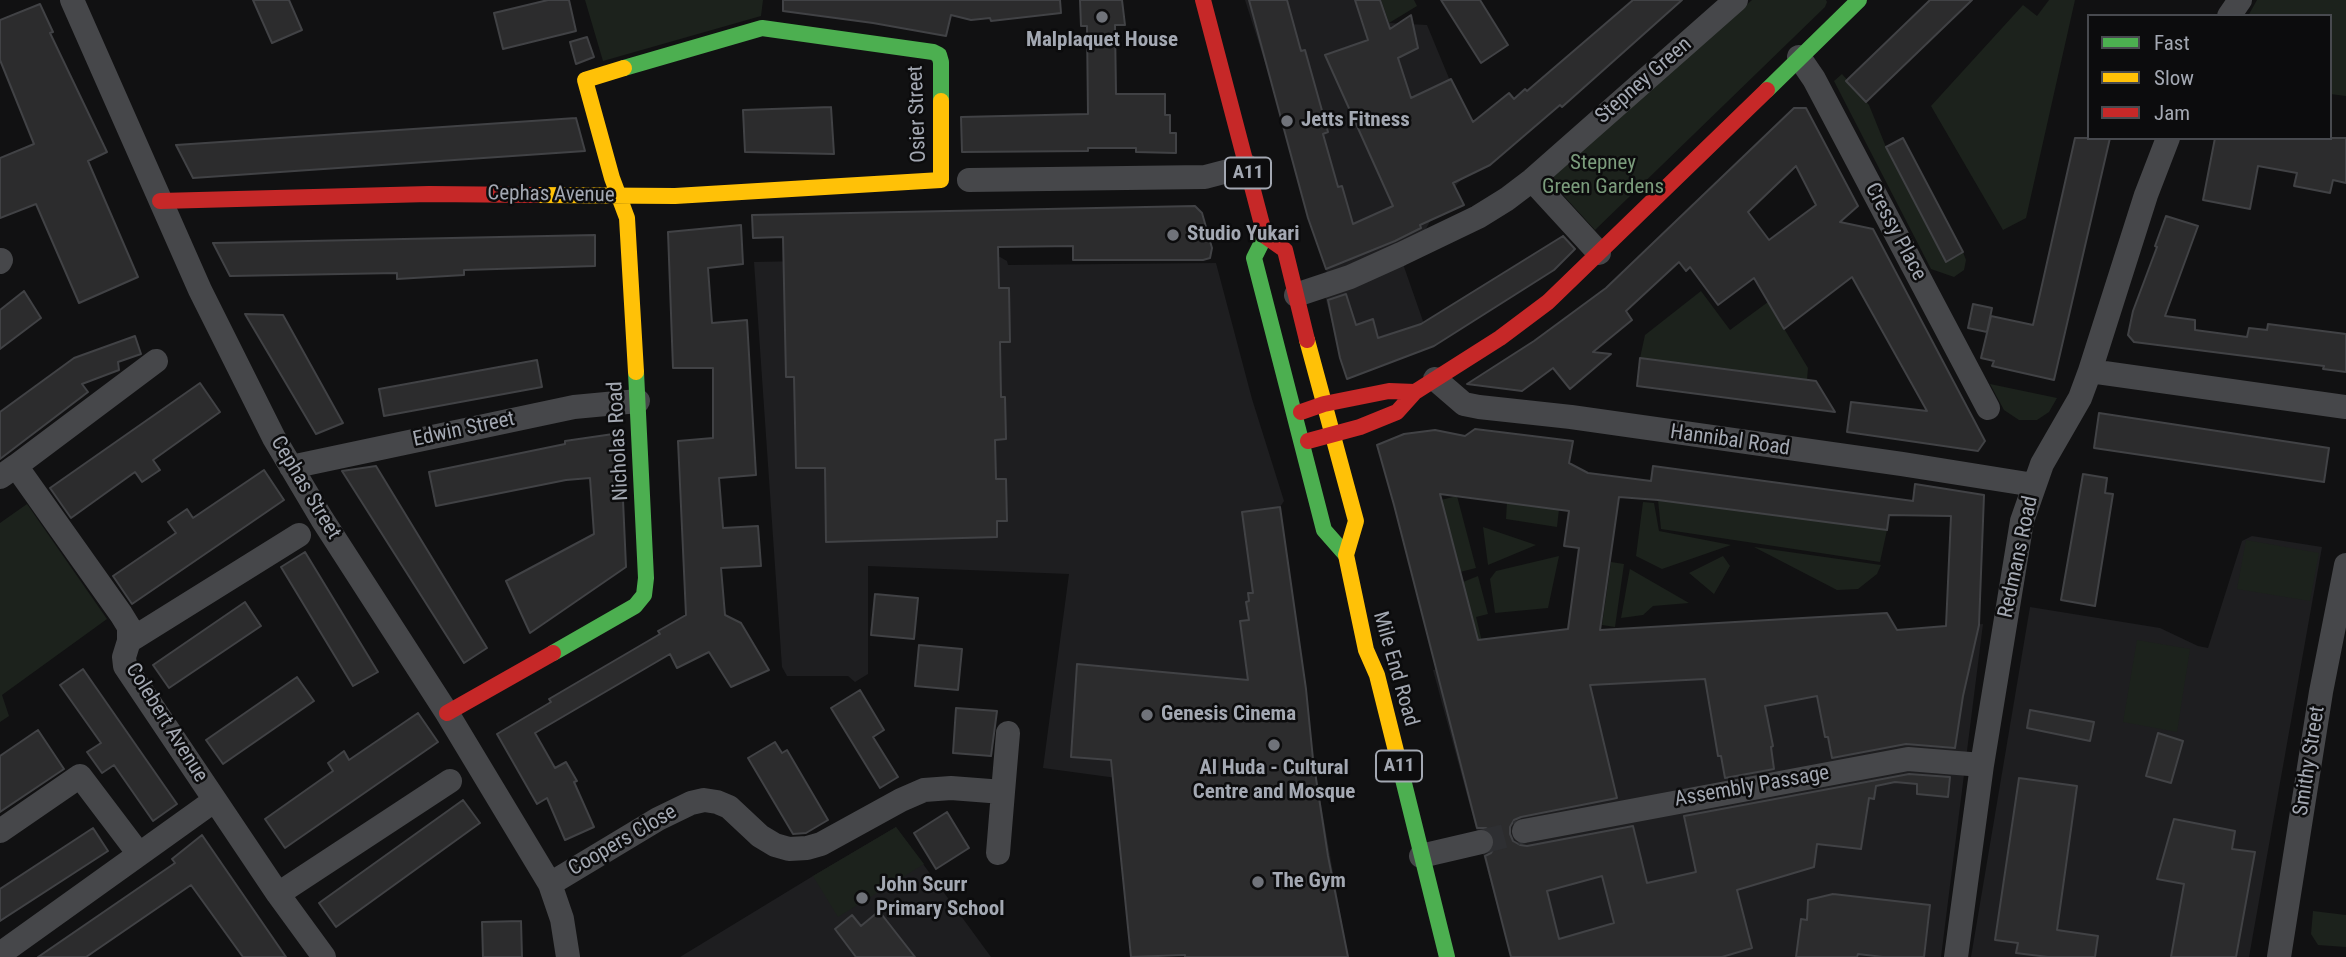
<!DOCTYPE html>
<style>
body{margin:0}
#map{position:relative;width:2346px;height:957px;overflow:hidden;background:#111112;font-family:"Roboto Condensed",sans-serif}
canvas{display:block}
.legend{position:absolute;left:2087px;top:14px;width:245px;height:126px;box-sizing:border-box;background:#0c0c0d;border:2px solid #484a4f;margin:0;padding:9px 12px;list-style:none;font-size:21px;color:#a3a8b2}
.legend li{display:flex;align-items:center;gap:14px;height:35px}
.legend b{width:35px;border:2px solid #484a4f}
</style>
<div id="map">
<canvas width="2346" height="957"></canvas>
<ul class="legend">
<li><b style="height:9px;background:#4caf50"></b>Fast</li>
<li><b style="height:9px;background:#ffc107"></b>Slow</li>
<li><b style="height:9px;background:#c62828"></b>Jam</li>
</ul>
</div>
<script>
const g = document.querySelector('canvas').getContext('2d');
g.lineJoin = 'round';
function fillPath(path, color) { g.fillStyle = color; g.fill(path, 'evenodd'); }
const poly = rows => new Path2D(rows.map(r => 'M' + r).join(''));
function trace(path, color, width, dash) { g.strokeStyle = color; g.lineWidth = width; g.lineCap = dash ? 'butt' : 'round'; g.setLineDash(dash || []); g.stroke(path); }
function label(font, color, halo, rows, align = 'center') {
  g.font = font + ' "Roboto Condensed",sans-serif'; g.lineWidth = 5; g.setLineDash([]); g.textBaseline = 'middle'; g.strokeStyle = halo; g.fillStyle = color; for (const [text, x, y, turn = 0] of rows) {
    g.save(); g.translate(x, y); g.rotate((+turn || 0) * Math.PI / 180); g.textAlign = isNaN(turn) ? turn : align; if (halo) g.strokeText(text, 0, 0); g.fillText(text, 0, 0); g.restore();
  }
}
fillPath(poly([
 [1245,0,1381,0,1389,23,1427,25,1482,158,1442,200,1423,234,1402,261,1431,344,1352,377,1341,359,1325,296,1328,276,1310,223,1277,100],
 [1000,257,1007,261,1008,265,1216,263,1252,399,1284,501,1280,507,1306,686,1313,759,1348,957,1184,957,1183,787,1043,768,1069,574,868,566,868,674,855,682,848,676,787,676,782,667,754,262],
 [2252,536,2322,547,2249,957,1971,957,2030,607,2160,628,2198,646,2208,648,2242,541],
 [1983,624,1941,957,1511,957,1433,670,1478,661],
 [896,827,991,957,680,957,813,876]
]), '#1e1e20');
fillPath(poly([
 [585,0,763,0,761,16,603,61],
 [1381,0,1414,0,1417,6,1389,23],
 [1752,0,1826,0,1827,2,1825,7,1595,230,1554,185,1554,175],
 [2049,0,2075,0,2026,218,2003,230,1931,106,2023,5,2037,16],
 [2257,0,2346,0,2346,96,2330,94,2330,16,2248,16],
 [1842,74,1869,105,1886,147,1946,261,1963,252,1966,260,1964,270,1954,277,1931,269,1834,81],
 [1701,291,1730,330,1768,302,1808,368,1807,380,1640,358,1645,335],
 [1990,384,2057,398,2049,412,2037,420,2019,420,2004,410],
 [1457,496,1476,568,1460,572,1441,500],
 [1658,500,1887,530,1880,562,1661,529],
 [1507,502,1559,509,1557,527,1506,519],
 [1643,502,1654,503,1659,531,1731,545,1662,569,1636,556],
 [27,504,107,619,2,695,9,716,0,722,0,523],
 [1483,527,1536,545,1488,565],
 [2246,540,2319,553,2310,601,2237,589],
 [1754,547,1881,565,1877,574,1858,589,1837,590],
 [1559,556,1548,608,1495,613,1490,579,1496,571],
 [1723,556,1730,566,1714,594,1689,573],
 [1611,562,1624,564,1615,627,1602,625],
 [1630,568,1630,569,1689,603,1653,606,1643,615,1621,618],
 [1478,576,1488,614,1476,617,1486,658,1483,658,1463,582],
 [2137,640,2190,649,2177,732,2123,722],
 [896,827,924,864,838,917,813,876],
 [2313,911,2346,915,2346,947,2318,945,2311,934]
]), '#1c221c');
const building = poly([
 [253,0,289,0,302,30,272,43,253,0],
 [548,0,569,0,576,31,503,49,494,13,548,0],
 [783,0,1060,0,1061,13,991,21,990,18,971,20,951,15,946,36,873,23,783,11,783,0],
 [1080,0,1122,0,1125,25,1115,25,1116,94,1165,94,1165,115,1170,115,1170,133,1176,133,1176,153,1136,152,1136,148,1088,148,1088,151,962,152,961,117,1088,114,1087,26,1081,26,1080,0],
 [1249,0,1287,0,1301,51,1305,50,1328,132,1323,134,1338,187,1342,186,1353,224,1393,206,1325,55,1368,40,1355,0,1380,0,1390,29,1411,15,1418,48,1398,58,1411,98,1451,79,1473,122,1509,93,1514,99,1525,89,1527,91,1633,0,1682,0,1562,107,1560,105,1490,165,1453,183,1464,205,1420,225,1421,228,1395,241,1326,269,1308,218,1249,0],
 [1441,0,1480,0,1508,45,1481,63,1441,0],
 [1930,0,1972,0,1866,102,1846,81,1930,0],
 [40,4,53,32,50,33,107,152,88,161,138,277,79,303,36,204,0,218,0,158,34,144,0,60,0,20,40,4],
 [587,37,594,57,576,64,570,42,587,37],
 [831,107,834,154,745,152,743,110,831,107],
 [1794,108,1806,108,1858,206,1840,222,1873,229,1985,441,1978,451,1847,432,1851,402,1927,411,1852,277,1784,329,1754,278,1718,305,1690,267,1686,271,1679,262,1626,311,1632,320,1593,352,1611,354,1570,389,1553,368,1522,391,1467,384,1534,341,1606,288,1794,108],
 [1796,166,1816,205,1769,240,1748,212,1796,166],
 [576,118,585,151,193,178,176,145,576,118],
 [1903,138,1963,252,1946,262,1886,147,1903,138],
 [2075,138,2110,138,2054,380,1992,366,1994,361,1981,358,1991,316,2033,325,2075,138],
 [2215,138,2346,138,2346,183,2333,180,2330,193,2294,186,2297,173,2258,166,2250,209,2203,200,2215,138],
 [1195,206,1202,213,1212,248,1210,258,1203,260,1073,260,1073,246,998,247,999,288,1009,288,1010,342,1000,342,1001,397,1005,397,1006,439,995,440,996,479,1006,479,1007,521,997,521,997,537,826,542,825,468,796,468,794,377,786,377,783,237,753,238,752,215,1195,206],
 [2166,216,2198,226,2165,316,2195,320,2195,330,2247,337,2249,328,2267,330,2268,324,2346,334,2346,372,2323,369,2324,366,2134,342,2128,335,2133,311,2157,247,2155,246,2166,216],
 [741,225,743,264,708,268,712,323,747,320,756,475,719,478,723,528,758,526,761,566,721,568,725,615,741,623,769,670,731,687,709,652,677,668,670,654,535,733,555,768,566,762,577,781,574,782,594,827,565,840,547,798,537,804,497,734,551,702,549,699,660,634,658,631,686,615,678,441,713,438,713,368,673,368,668,232,741,225],
 [595,235,595,266,464,270,464,275,397,279,397,273,230,276,213,243,595,235],
 [1563,236,1575,249,1554,270,1434,346,1347,379,1340,358,1328,300,1346,294,1356,325,1373,319,1378,338,1421,324,1563,236],
 [24,291,41,318,0,349,0,310,24,291],
 [1973,304,1992,308,1987,332,1968,328,1973,304],
 [245,314,283,315,343,423,316,434,245,314],
 [135,336,141,354,118,362,119,370,82,384,88,392,0,459,0,412,74,358,135,336],
 [1640,358,1816,381,1835,412,1637,386,1640,358],
 [537,360,542,387,384,416,379,389,537,360],
 [200,383,220,412,153,460,160,470,142,482,135,472,71,518,50,488,200,383],
 [2099,413,2329,448,2324,482,2094,448,2099,413],
 [1475,429,1573,441,1569,463,1588,473,1651,481,1653,466,1913,501,1915,484,1984,495,1979,625,1963,696,1955,748,1906,744,1832,758,1828,737,1825,737,1817,696,1765,706,1773,746,1771,747,1774,769,1725,778,1721,756,1718,756,1705,679,1590,685,1617,798,1521,817,1514,820,1510,827,1510,834,1513,841,1520,845,1527,846,1633,826,1647,883,1696,872,1684,816,1909,774,1950,777,1948,797,1917,794,1917,784,1895,782,1876,786,1874,799,1869,798,1861,849,1817,844,1814,867,1737,890,1752,948,1722,957,1511,957,1485,856,1491,853,1495,847,1495,838,1491,831,1486,828,1477,828,1394,505,1377,445,1404,434,1435,430,1465,436,1475,429],
 [1440,494,1569,511,1564,546,1579,548,1568,629,1478,640,1440,494],
 [1619,497,1658,500,1887,530,1889,515,1951,516,1946,626,1897,630,1887,613,1600,630,1619,497],
 [1602,876,1614,923,1559,939,1547,891,1602,876],
 [620,433,626,567,530,633,506,581,594,534,590,478,566,480,436,506,429,472,565,444,565,441,620,433],
 [376,466,487,648,464,663,342,471,376,466],
 [264,470,284,500,132,604,113,576,176,533,168,522,187,509,193,518,264,470],
 [2083,474,2107,478,2105,493,2113,494,2095,606,2061,600,2083,474],
 [1280,507,1306,689,1313,759,1328,856,1348,957,1185,957,1185,955,1131,957,1111,760,1071,757,1077,664,1248,680,1240,621,1249,620,1246,602,1249,601,1248,593,1253,593,1242,512,1280,507],
 [305,552,378,672,353,686,281,567,305,552],
 [875,594,918,598,914,639,871,635,875,594],
 [245,602,261,626,169,688,153,665,245,602],
 [919,645,962,649,958,690,915,686,919,645],
 [83,669,177,804,153,821,114,765,102,773,87,752,101,743,60,685,83,669],
 [297,677,314,701,223,764,206,740,297,677],
 [860,690,884,730,873,737,898,777,880,788,831,708,860,690],
 [956,708,997,711,991,756,953,753,956,708],
 [2030,710,2094,722,2090,741,2027,728,2030,710],
 [418,713,438,742,285,848,265,819,333,771,328,763,344,751,349,760,418,713],
 [38,730,64,769,0,812,0,756,38,730],
 [2158,733,2183,741,2171,783,2146,776,2158,733],
 [775,742,782,753,787,750,828,820,806,833,793,834,748,758,775,742],
 [2019,778,2077,786,2057,930,2098,936,2095,957,2048,957,2016,953,2018,943,1995,940,2019,778],
 [463,800,480,823,336,927,319,903,463,800],
 [947,812,969,848,936,869,914,833,947,812],
 [2174,819,2235,831,2232,849,2255,852,2236,957,2171,957,2184,884,2157,879,2174,819],
 [93,828,108,851,0,921,0,889,93,828],
 [202,835,286,957,243,957,191,885,86,957,38,957,175,863,172,859,202,835],
 [1833,894,1930,905,1924,957,1883,957,1858,954,1857,957,1796,957,1801,919,1807,920,1808,900,1833,894],
 [879,911,915,957,856,957,835,929,852,915,861,926,879,911],
 [521,921,522,957,483,957,482,922,521,921]
]);
fillPath(building, '#2c2c2d');
trace(building, '#414245', 2);
trace(poly([
 [1481,842,1524,831]
]), '#2e2f32', 24, [24, 12]);
trace(poly([
 [72,0,200,290,274,438,322,519,447,713,550,884,562,919,568,957],
 [2229,16,2240,0],
 [1799,57,1814,79,1988,408],
 [969,180,1205,177,1247,166],
 [1532,180,1599,253],
 [0,262,1,260],
 [1296,295,1350,277,1401,254,1478,217,1507,199,1532,180,1736,0],
 [2090,371,2346,407],
 [1435,379,1464,404,1479,407,1571,417,1902,464,2034,485],
 [16,466,156,361],
 [291,467,574,407,638,401],
 [0,477,16,466,121,614,129,627,129,641,124,657,125,666,278,894,324,957],
 [129,641,299,535],
 [1003,792,1008,733],
 [0,831,80,776,139,854],
 [1524,831,1908,759,1982,765],
 [1421,856,1481,842],
 [550,884,658,819,691,803,704,800,717,802,729,807,760,836,775,845,789,849,807,848,821,844,901,800,924,790,951,788,1003,792,998,853],
 [278,894,450,781],
 [0,954,215,800],
 [1956,957,1982,765,2022,521,2042,464,2080,398,2090,371,2146,195,2168,138],
 [2279,957,2321,692,2346,565]
]), '#46474a', 24);
trace(poly([
 [624,68,762,28,933,52,939,55,941,62,941,101],
 [1767,90,1859,0],
 [1265,236,1254,258,1324,530,1346,555],
 [553,653,635,606,644,595,646,578,636,372],
 [1397,755,1447,957]
]), '#4caf50', 16);
trace(poly([
 [624,68,585,80,612,178,627,218,636,372],
 [536,195,675,196,941,180,941,101],
 [1307,340,1356,521,1346,555,1366,650,1377,675,1397,755]
]), '#ffc107', 16);
trace(poly([
 [1203,0,1265,236,1285,250,1307,340],
 [160,201,429,194,536,195],
 [1301,412,1324,404,1389,391,1415,392],
 [1308,441,1360,427,1397,412,1415,392,1500,338,1548,302,1767,90],
 [447,713,553,653]
]), '#c62828', 16);
for (const [x, y, r, color] of [
 [1102,17,7,"#70737a"],
 [1287,121,7,"#70737a"],
 [1173,235,7,"#70737a"],
 [1147,715,7,"#70737a"],
 [1274,745,7,"#70737a"],
 [1258,882,7,"#70737a"],
 [862,898,7,"#70737a"]
]) { const dot = new Path2D(); dot.arc(x, y, r, 0, 2 * Math.PI); g.fillStyle = color; g.fill(dot); trace(dot, '#0c0c0d', 2.5); }
for (const [x, y, w] of [
 [1248,173,46],
 [1399,766,46]
]) { const box = new Path2D(); box.roundRect(x - w / 2, y - 15.5, w, 31, 5); g.fillStyle = '#0c0c0d'; g.fill(box); trace(box, '#a3a8b2', 2); }
label('bold 19px', '#a3a8b2', null, [
 ["A11",1248,173],
 ["A11",1399,766]
]);
label('bold 21px', '#a3a8b2', '#0c0c0d', [
 ["Malplaquet House",1102,41,"center"],
 ["Jetts Fitness",1301,121],
 ["Studio Yukari",1187,235],
 ["Genesis Cinema",1161,715],
 ["Al Huda - Cultural",1274,769,"center"],
 ["Centre and Mosque",1274,793,"center"],
 ["The Gym",1272,882],
 ["John Scurr",876,886],
 ["Primary School",876,910]
], 'left');
label('21px', '#a3a8b2', '#0c0c0d', [
 ["Stepney Green",1644,81,-41],
 ["Osier Street",918,114,-92],
 ["Cephas Avenue",551,195,1],
 ["Cressy Place",1895,232,62],
 ["Edwin Street",464,430,-12],
 ["Nicholas Road",619,441,-93],
 ["Hannibal Road",1730,441,8],
 ["Cephas Street",305,488,59],
 ["Redmans Road",2019,557,-78],
 ["Mile End Road",1395,669,74],
 ["Colebert Avenue",166,723,58],
 ["Smithy Street",2310,761,-81],
 ["Assembly Passage",1752,787,-10],
 ["Coopers Close",623,841,-30]
]);
label('21px', '#7b9c7c', '#0c0c0d', [
 ["Stepney",1603,164],
 ["Green Gardens",1603,188]
]);
</script>
